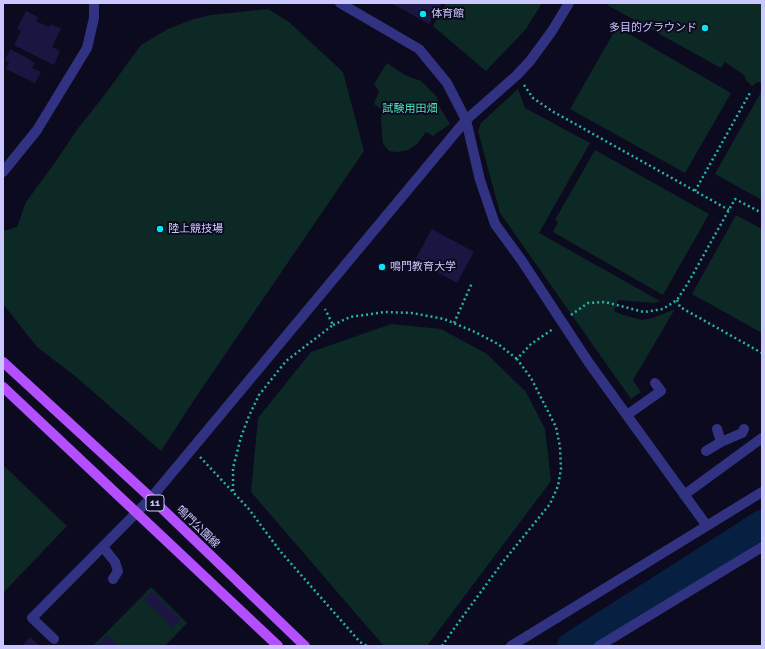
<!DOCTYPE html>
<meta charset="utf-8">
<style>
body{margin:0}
#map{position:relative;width:765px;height:649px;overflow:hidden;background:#0c0a1e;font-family:Raleway,sans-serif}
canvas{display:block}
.frame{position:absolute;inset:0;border:4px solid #cbc8ff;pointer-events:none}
</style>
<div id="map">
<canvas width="765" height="649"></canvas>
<div class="frame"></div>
</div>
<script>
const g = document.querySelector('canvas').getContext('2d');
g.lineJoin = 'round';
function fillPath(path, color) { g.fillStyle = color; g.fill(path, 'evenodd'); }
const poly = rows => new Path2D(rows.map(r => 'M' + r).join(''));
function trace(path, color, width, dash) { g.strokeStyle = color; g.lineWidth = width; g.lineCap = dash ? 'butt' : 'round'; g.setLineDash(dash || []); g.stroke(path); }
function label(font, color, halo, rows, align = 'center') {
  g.font = font + ' Raleway,"Noto Sans JP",sans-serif'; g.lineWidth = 4; g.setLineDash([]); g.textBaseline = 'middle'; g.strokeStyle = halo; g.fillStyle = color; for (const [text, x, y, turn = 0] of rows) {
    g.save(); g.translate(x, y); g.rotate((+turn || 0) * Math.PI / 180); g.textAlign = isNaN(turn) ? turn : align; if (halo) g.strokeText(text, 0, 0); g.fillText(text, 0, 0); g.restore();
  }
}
fillPath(poly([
 [446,3,542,3,526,29,486,71,433,26],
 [606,3,762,3,762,83,758,82,752,86,746,80,744,75,725,62,721,68,609,6],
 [268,9,289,22,343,72,364,151,194,400,161,451,75,376,37,347,3,304,3,231,17,227,26,202,54,164,79,127,103,97,141,45,168,29,191,20,210,15],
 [617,27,731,93,685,173,570,109],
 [387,63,405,75,421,81,437,97,440,108,450,124,433,136,426,132,417,144,408,150,398,152,389,151,383,144,381,121,381,109,374,104,379,91,374,84],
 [518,89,525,108,590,143,539,233,660,301,655,303,618,300,614,311,623,315,642,320,653,318,675,309,633,380,641,392,631,399,500,213,478,131,481,123],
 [761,92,762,93,762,200,715,174],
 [595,150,709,214,663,295,553,232,558,222,555,220],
 [736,215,762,229,762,333,692,294],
 [391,324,441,329,487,354,526,392,545,429,551,481,427,646,383,645,251,492,258,418,311,352],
 [3,465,67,526,3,593],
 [151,587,187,623,165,646,93,646]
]), '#0d2926');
trace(poly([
 [571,646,762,524]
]), '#072041', 28);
fillPath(poly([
 [391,3,442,3,429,24],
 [26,11,38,17,36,21,49,27,51,24,61,29,52,47,60,51,54,65,14,45,21,31,17,29],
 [10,49,31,60,31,61,35,63,32,68,41,72,35,83,6,69,9,62,5,60],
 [432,229,474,252,457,283,415,260],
 [152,591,181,620,172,628,144,599],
 [107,635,118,646,96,646],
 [30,637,40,646,22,646]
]), '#1b1541');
trace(poly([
 [524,85,533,98,552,111,729,210],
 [695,191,751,91],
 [677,300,680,307,762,353],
 [571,315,588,303,605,302,644,312,663,309,677,300,688,283,735,199,762,213],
 [454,323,472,283],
 [333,325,350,317,385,312,412,313,444,319,475,332,498,344,517,359],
 [200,457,248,508,280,551,360,642,367,646],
 [233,491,233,468,241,437,249,416,259,395,286,361,333,325,325,309],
 [442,646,453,630,502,563,550,504,558,486,561,469,560,447,556,427,531,378,517,359,531,344,553,329]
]), '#23b8a6', 2.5, [2, 3]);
trace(poly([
 [340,3,419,49,447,83,466,120,480,180,495,224,522,261,589,363,707,526],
 [3,172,37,130,87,48,94,18,94,3],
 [627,415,661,391,655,383],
 [721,442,742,433,744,429],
 [706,451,721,442,717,429],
 [684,495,762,438],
 [103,547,115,562,118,571,113,579],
 [54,639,32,618,151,498,466,120,517,75,530,61,552,31,569,3],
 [511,646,762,492],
 [599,646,762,547]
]), '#313382', 10);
trace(poly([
 [3,362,151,498,305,646],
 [3,387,278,646]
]), '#b34fff', 10);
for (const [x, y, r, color] of [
 [423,14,4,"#00e9f3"],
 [705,28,4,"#00e9f3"],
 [160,229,4,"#00e9f3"],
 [382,267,4,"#00e9f3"]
]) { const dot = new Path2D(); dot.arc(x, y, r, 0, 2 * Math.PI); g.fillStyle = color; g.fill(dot); trace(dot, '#0c0a1e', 1.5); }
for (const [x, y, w] of [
 [155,503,18]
]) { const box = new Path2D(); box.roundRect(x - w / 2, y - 8, w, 16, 3); g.fillStyle = '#0c0a1e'; g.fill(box); trace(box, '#cbc8ff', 1); }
label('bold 10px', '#cbc8ff', null, [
 ["11",155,503]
]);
label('11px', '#cbc8ff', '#0c0a1e', [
 ["体育館",431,14],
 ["多目的グラウンド",697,28,"right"],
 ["陸上競技場",168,229],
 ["鳴門教育大学",390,267]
], 'left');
label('11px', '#4be8b7', '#0c0a1e', [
 ["試験用田畑",410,109]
]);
label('11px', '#cbc8ff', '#0c0a1e', [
 ["鳴門公園線",198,527,44]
]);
</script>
